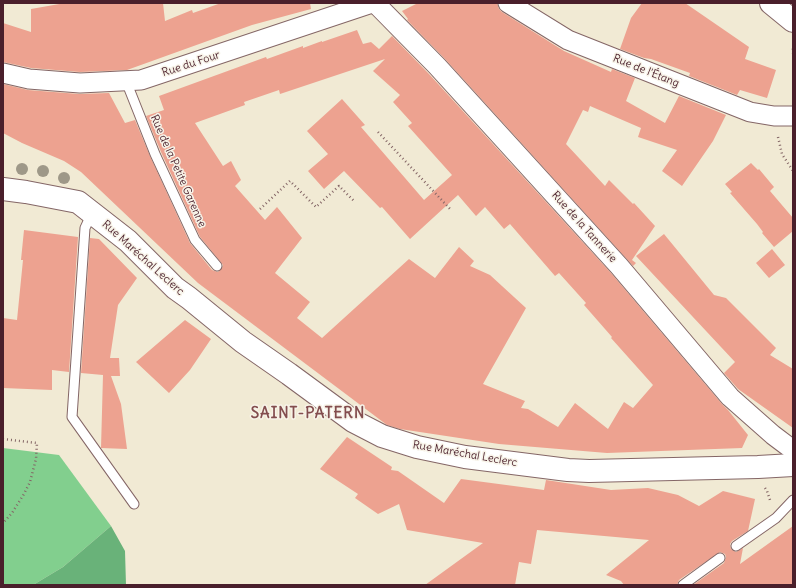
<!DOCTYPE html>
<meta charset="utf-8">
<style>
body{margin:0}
#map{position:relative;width:796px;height:588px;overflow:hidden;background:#f1ead4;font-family:Delius,sans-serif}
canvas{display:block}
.frame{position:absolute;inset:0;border:4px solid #4a1f2b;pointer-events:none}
</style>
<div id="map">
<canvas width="796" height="588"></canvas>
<div class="frame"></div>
</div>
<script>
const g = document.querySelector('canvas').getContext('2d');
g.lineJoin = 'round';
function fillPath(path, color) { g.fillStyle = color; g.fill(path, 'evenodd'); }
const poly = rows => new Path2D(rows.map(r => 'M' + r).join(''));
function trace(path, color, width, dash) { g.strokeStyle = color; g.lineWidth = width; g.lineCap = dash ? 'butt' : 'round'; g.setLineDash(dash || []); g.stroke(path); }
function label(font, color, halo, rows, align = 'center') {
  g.font = font + ' Delius,sans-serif'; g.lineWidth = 3; g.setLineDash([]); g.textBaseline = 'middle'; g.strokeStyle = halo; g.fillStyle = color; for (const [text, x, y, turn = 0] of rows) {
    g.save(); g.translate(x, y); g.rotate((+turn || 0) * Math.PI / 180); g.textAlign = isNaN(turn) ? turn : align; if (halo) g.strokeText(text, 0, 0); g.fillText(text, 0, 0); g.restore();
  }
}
fillPath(poly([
 [3,448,59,455,111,526,63,567,33,585,3,585]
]), '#82cf8e');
fillPath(poly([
 [111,526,125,551,126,585,33,585,63,567]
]), '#69b279');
fillPath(poly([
 [65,3,163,3,165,21,192,10,193,13,221,3,310,3,311,9,252,25,127,70,80,72,31,68,3,62,3,23,31,32,31,9],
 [418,3,497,3,499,9,502,12,564,51,611,72,612,69,635,78,626,101,665,123,679,96,726,115,713,141,682,186,662,171,677,150,638,137,641,128,590,106,588,112,583,110,566,144,605,186,609,180,633,204,634,203,655,226,632,260,636,263,633,266,445,59,407,20,408,19,402,11],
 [642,3,685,3,749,47,745,59,776,70,767,98,740,90,737,95,689,76,690,73,651,59,644,58,620,49,631,18],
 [357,30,363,44,371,42,379,49,392,36,429,74,611,273,722,404,728,410,748,435,742,448,607,453,499,444,400,429,387,425,198,283,81,172,64,161,22,143,3,133,3,84,28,90,79,94,109,93,125,123,135,120,150,156,190,243,212,270,218,272,222,268,223,265,200,237,161,152,146,116,164,110,159,96,266,57,267,59,303,46,303,48,322,41,322,42],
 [385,59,373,71,400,95,393,102,412,123,408,126,452,175,424,200,361,127,365,125,342,99,307,131,328,154,308,171,324,189,344,171,380,208,382,207,410,239,458,195,476,216,485,207,504,229,510,224,555,276,559,273,586,303,584,305,612,337,611,338,653,385,633,408,624,402,608,429,575,403,558,427,528,409,521,408,525,401,483,384,526,308,490,275,470,266,474,261,459,247,435,278,409,259,322,338,297,318,310,302,275,273,302,238,277,207,265,220,235,186,241,180,231,161,223,166,195,123,245,105,244,102,279,90,280,94],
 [751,163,758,170,759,169,774,187,770,191,793,218,793,231,774,247,762,233,763,232,757,224,730,193,732,192,725,184],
 [24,230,78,237,69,372,52,370,52,390,3,388,3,318,17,320,23,260,21,260],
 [664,234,714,295,726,298,776,348,770,355,793,369,793,428,738,389,724,373,735,362,636,256],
 [90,238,99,239,137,278,118,305,110,358,119,358,120,376,111,376,121,404,127,449,101,448,103,375,81,373],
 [772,249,785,265,769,278,756,263],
 [185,320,211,339,190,370,169,393,136,362],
 [347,437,392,467,391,470,398,471,444,503,461,479,544,490,546,480,611,490,648,488,678,495,699,506,723,491,755,499,748,531,732,541,730,544,731,549,736,552,743,548,740,564,793,526,793,585,693,585,724,563,726,557,725,554,720,552,679,580,677,585,624,585,621,581,606,575,649,540,537,530,531,564,519,562,515,585,425,585,483,543,407,530,399,504,378,514,355,498,358,494,320,469]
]), '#eda290');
const lane = poly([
 [126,81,155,154,195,240,217,266],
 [92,213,85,228,72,417,134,504],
 [736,546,776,518,793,500],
 [683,585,720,558]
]);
const street = poly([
 [375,3,437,66,619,266,730,397,773,435,793,450],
 [508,3,568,40,750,112,774,116,793,116],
 [3,73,29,79,80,83,141,80,372,3]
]);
const secondary = poly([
 [771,3,793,21],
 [3,189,26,192,78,202,128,241,175,288,189,298,243,342,289,374,353,421,382,436,417,447,465,457,568,470,589,471,758,467,793,465]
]);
trace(lane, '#846666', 11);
trace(street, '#846666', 21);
trace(secondary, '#846666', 24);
trace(poly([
 [793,49,792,52,793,53],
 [378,132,451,210],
 [778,137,782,154,793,171],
 [260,209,290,181,316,207,339,186,354,201],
 [3,439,37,443,36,459,30,482,24,494,12,513,3,523],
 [765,488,767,491,770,500]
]), '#846666', 2.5, [1, 3]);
trace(lane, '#fff', 9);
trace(street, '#fff', 19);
trace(secondary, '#fff', 22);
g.fillStyle = '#9e9888';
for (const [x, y] of [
 [22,169],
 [43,171],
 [64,178]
]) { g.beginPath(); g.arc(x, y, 6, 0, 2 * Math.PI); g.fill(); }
label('11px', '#4a1f2b', '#f7f3e8', [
 ["Rue du Four",191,64,-18],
 ["Rue de l'Étang",646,71,22],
 ["Rue de la Petite Garenne",178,171,66],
 ["Rue de la Tannerie",584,227,48],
 ["Rue Maréchal Leclerc",143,258,42],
 ["Rue Maréchal Leclerc",465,454,10]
]);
g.letterSpacing = '1px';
label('bold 15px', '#834d4e', '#f7f3e8', [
 ["SAINT-PATERN",308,414]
]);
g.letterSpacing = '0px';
</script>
